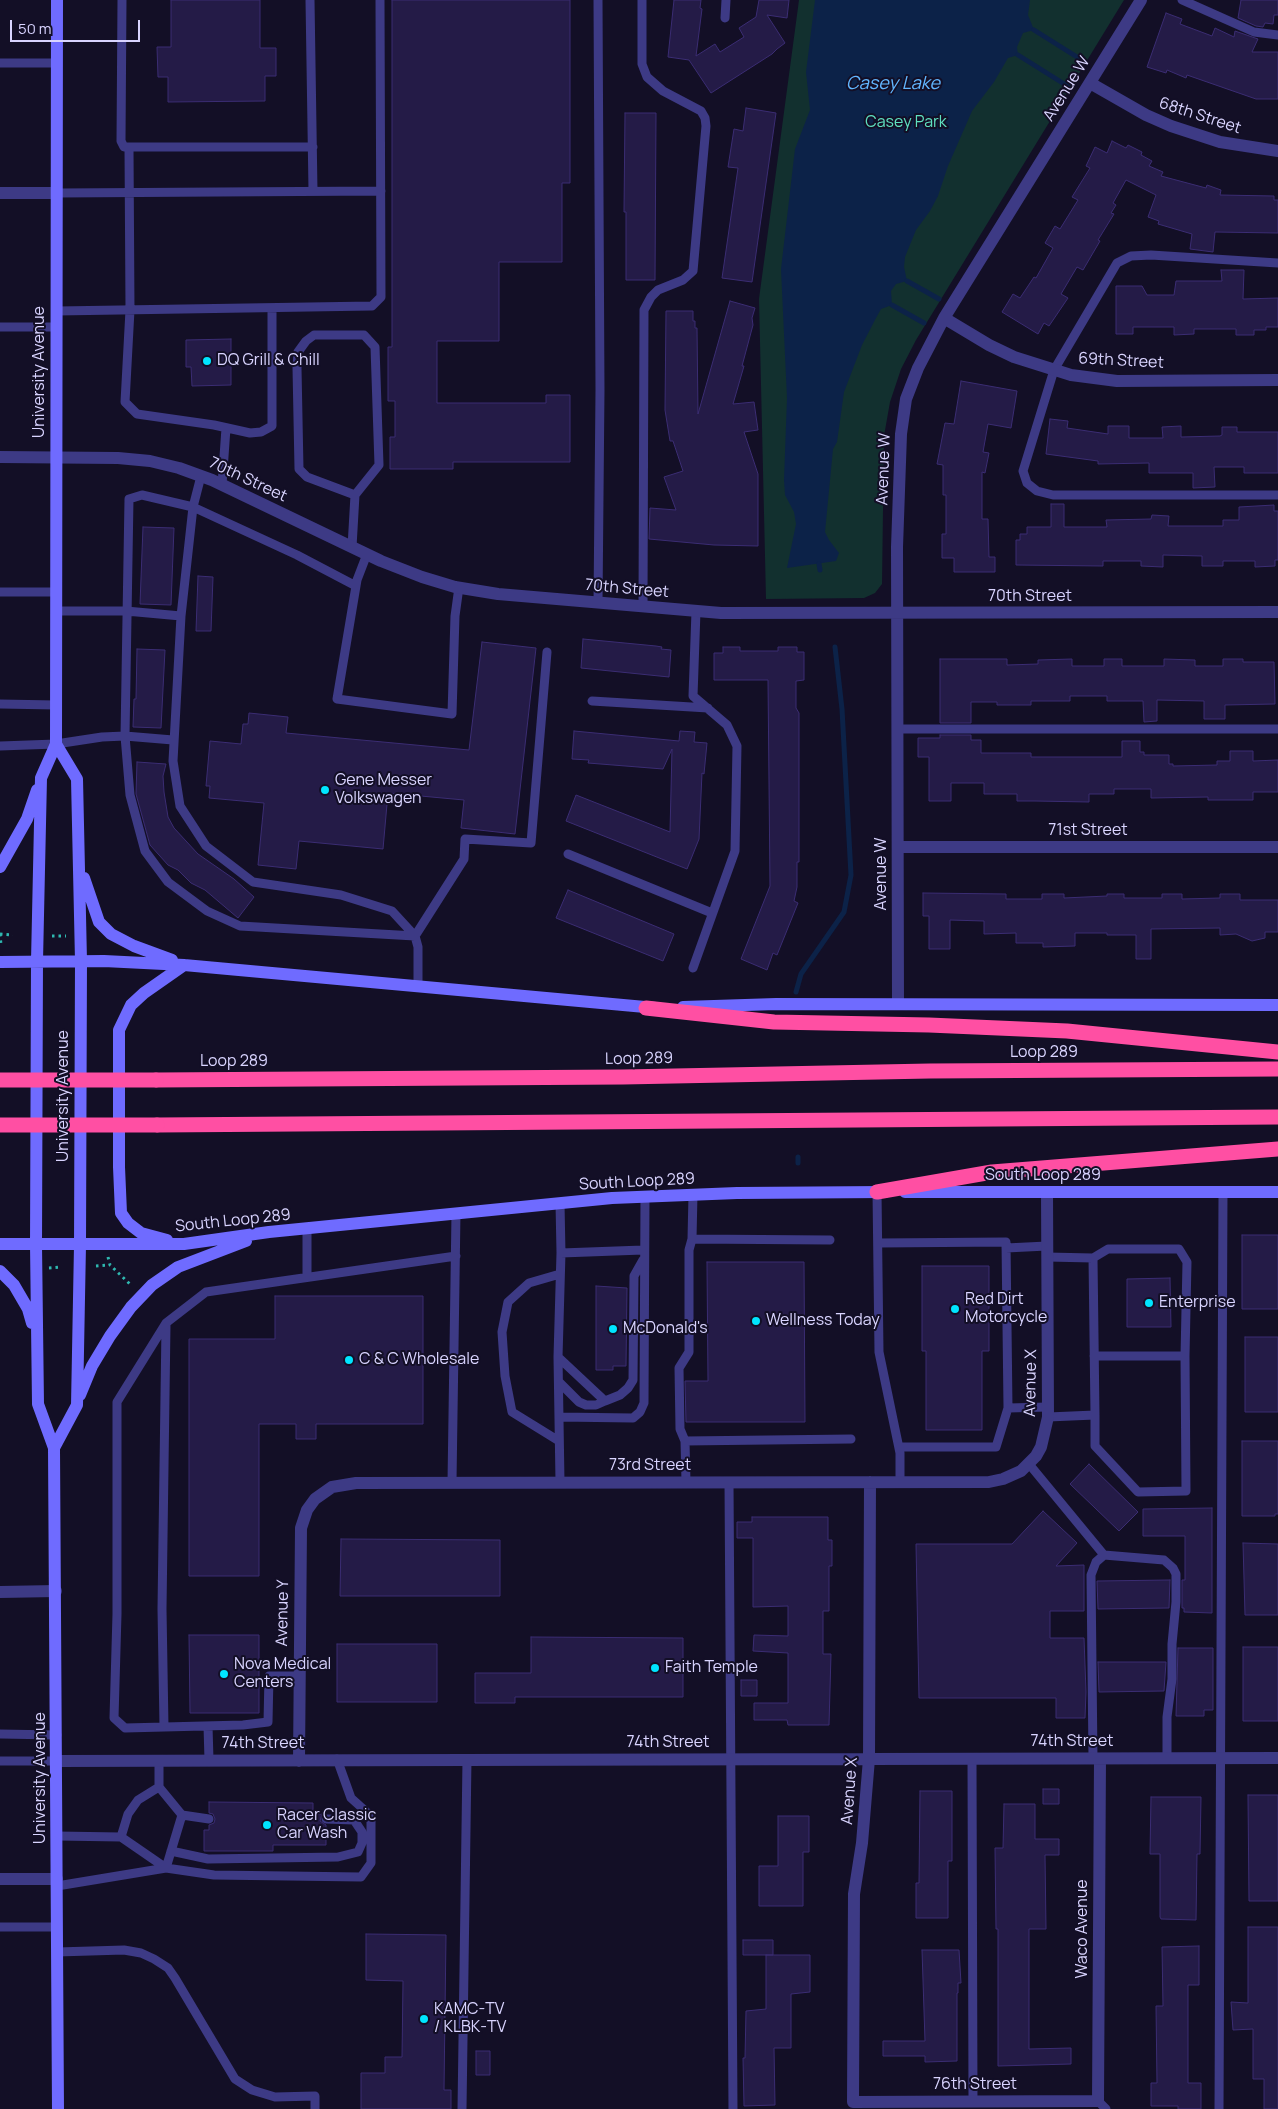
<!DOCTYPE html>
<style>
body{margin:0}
#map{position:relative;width:1278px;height:2109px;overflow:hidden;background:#130f26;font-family:Manrope,sans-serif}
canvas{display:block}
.scale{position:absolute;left:10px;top:20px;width:130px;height:22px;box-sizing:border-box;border:2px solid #d9d4ff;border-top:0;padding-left:6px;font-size:15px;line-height:18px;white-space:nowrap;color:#d9d4ff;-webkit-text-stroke:4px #130f26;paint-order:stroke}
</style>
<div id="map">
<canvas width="1278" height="2109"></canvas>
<div class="scale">50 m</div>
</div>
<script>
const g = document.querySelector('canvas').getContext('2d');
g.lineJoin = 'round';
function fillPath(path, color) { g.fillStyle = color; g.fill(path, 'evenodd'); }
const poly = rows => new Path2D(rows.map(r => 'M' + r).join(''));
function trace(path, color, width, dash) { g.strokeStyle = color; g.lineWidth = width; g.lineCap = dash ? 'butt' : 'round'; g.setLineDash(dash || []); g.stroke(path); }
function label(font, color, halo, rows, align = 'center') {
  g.font = font + ' Manrope,sans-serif'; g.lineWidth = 4; g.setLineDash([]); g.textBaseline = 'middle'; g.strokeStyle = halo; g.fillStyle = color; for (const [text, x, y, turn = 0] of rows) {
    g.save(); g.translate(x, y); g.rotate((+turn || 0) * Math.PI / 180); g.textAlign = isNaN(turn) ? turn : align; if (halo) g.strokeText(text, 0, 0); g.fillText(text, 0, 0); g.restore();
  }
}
fillPath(poly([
 [799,0,1124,0,916,340,901,369,890,402,884,436,882,584,875,593,864,598,766,599,759,299]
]), '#12302f');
fillPath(poly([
 [815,0,1030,0,1028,15,1034,30,1023,33,1017,47,1018,55,1008,58,994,82,972,111,948,166,938,196,930,211,916,230,905,257,904,267,907,281,896,284,891,291,892,305,881,309,876,318,862,345,844,392,837,442,833,449,825,532,829,540,839,553,836,561,787,568,796,524,794,512,785,495,784,480,787,398,781,269,795,149,810,110,806,72]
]), '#0c2248');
trace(poly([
 [1034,30,1085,62],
 [1018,55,1069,87],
 [907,281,939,299],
 [892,305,924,323],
 [819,564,820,570],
 [796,992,801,974,844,912,851,875,842,709,835,647],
 [798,1163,798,1157]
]), '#0c2248', 5);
const building = poly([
 [171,0,260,0,260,48,276,48,276,76,265,76,265,101,168,102,168,77,158,77,157,47,171,47,171,0],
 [392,0,570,0,570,183,562,183,562,262,499,262,499,341,437,341,437,403,546,403,546,395,570,395,570,462,453,462,453,469,390,469,390,437,395,437,395,401,388,401,388,347,392,347,392,0],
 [674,0,701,0,700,8,702,9,696,56,715,44,720,52,744,37,739,28,756,17,759,0,789,0,787,18,767,15,785,43,777,49,772,54,711,93,689,60,668,57,674,0],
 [1241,0,1278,0,1278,15,1274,15,1273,24,1265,23,1263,27,1256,26,1238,18,1241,0],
 [1166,13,1182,19,1180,24,1212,36,1215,28,1234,37,1235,31,1258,39,1252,52,1278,52,1278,99,1256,99,1187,75,1186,78,1167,70,1166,73,1147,67,1166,13],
 [746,108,776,113,752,282,722,278,738,168,728,167,734,129,743,131,746,108],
 [625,113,656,113,655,280,626,280,626,212,624,212,625,113],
 [1112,141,1126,148,1128,145,1142,152,1141,155,1152,161,1149,166,1163,172,1161,176,1206,188,1207,185,1221,190,1220,195,1274,196,1274,200,1278,200,1278,233,1215,232,1213,252,1190,249,1192,234,1158,224,1159,221,1148,217,1156,195,1126,180,1113,203,1116,205,1111,213,1114,214,1098,240,1100,241,1083,270,1077,267,1061,294,1068,298,1049,326,1044,323,1038,334,1002,312,1013,294,1020,298,1034,277,1036,278,1053,248,1045,243,1055,226,1060,229,1078,200,1072,197,1090,168,1086,166,1095,147,1107,153,1112,141],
 [1221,270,1244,270,1243,299,1278,298,1278,327,1266,327,1266,330,1254,330,1254,335,1236,335,1236,329,1194,329,1194,334,1174,335,1174,327,1133,327,1133,334,1116,334,1116,286,1142,286,1147,295,1174,295,1176,281,1222,281,1221,270],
 [730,301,755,308,752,318,753,325,742,366,744,366,733,404,754,402,758,430,744,432,758,474,758,546,714,545,649,539,650,508,676,510,664,477,683,471,673,441,670,441,665,410,666,311,693,311,693,321,695,321,695,328,697,328,698,414,730,301],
 [231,339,231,385,192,386,191,367,186,367,186,340,231,339],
 [961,381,1017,391,1011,428,988,424,983,452,989,453,985,473,982,472,982,519,988,519,989,557,995,557,995,572,954,572,954,558,942,558,942,534,946,534,946,495,943,495,943,465,937,464,945,423,954,424,961,381],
 [1050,419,1068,421,1067,428,1108,434,1108,426,1129,426,1129,438,1163,438,1162,427,1181,426,1181,437,1220,436,1222,435,1222,427,1237,427,1237,432,1278,432,1278,473,1244,473,1244,467,1214,467,1215,487,1193,488,1193,473,1149,473,1149,463,1098,464,1098,461,1046,454,1050,419],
 [1051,504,1064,504,1064,527,1107,527,1106,520,1151,519,1152,515,1169,516,1168,526,1223,526,1223,520,1239,520,1239,507,1274,505,1274,511,1278,511,1278,560,1275,560,1275,566,1255,567,1255,561,1223,561,1223,566,1202,566,1202,556,1163,555,1163,567,1141,566,1141,561,1103,561,1103,566,1016,565,1016,540,1020,540,1020,534,1027,534,1027,527,1051,527,1051,504],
 [143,527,174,528,171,605,140,604,143,527],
 [198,576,213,577,211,631,196,631,198,576],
 [583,639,656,646,662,647,661,649,671,650,669,677,581,668,583,639],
 [482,642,536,648,515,834,461,828,464,800,388,793,383,849,299,841,296,869,258,865,264,803,209,798,210,786,206,786,210,741,241,744,243,724,248,724,249,713,288,717,286,733,469,750,482,642],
 [723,647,740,647,740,651,778,651,778,647,797,647,797,652,804,652,804,680,796,681,796,708,799,713,799,862,797,862,797,887,794,901,798,903,777,955,773,953,767,970,741,959,770,886,768,680,714,680,714,653,723,653,723,647],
 [137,649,165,650,161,728,133,727,134,699,136,699,137,649],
 [940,659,1007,659,1007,665,1038,664,1038,660,1072,659,1072,666,1104,666,1104,659,1122,659,1122,666,1164,666,1164,659,1195,660,1195,666,1223,666,1223,659,1243,659,1243,662,1274,662,1275,704,1225,705,1225,719,1204,719,1204,701,1157,700,1157,721,1144,722,1143,701,1107,701,1107,696,1070,696,1070,701,1031,701,1031,705,997,705,997,702,971,702,971,723,940,723,940,659],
 [574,731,679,741,680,731,695,732,694,742,707,743,704,774,702,773,699,839,687,869,566,821,576,795,670,832,672,749,663,769,588,763,589,760,572,759,574,731],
 [940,735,971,735,971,740,981,740,981,753,1031,753,1031,757,1122,757,1122,741,1140,741,1140,752,1144,752,1144,755,1169,755,1169,764,1173,764,1173,766,1217,765,1217,761,1230,761,1230,751,1253,751,1253,761,1278,760,1278,792,1253,792,1253,800,1208,800,1208,797,1151,798,1151,789,1114,789,1114,794,1089,794,1089,802,1035,801,1017,801,1017,794,984,794,984,783,951,783,951,801,929,801,929,757,918,757,918,738,940,738,940,735],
 [137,762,166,764,163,776,164,792,168,817,174,828,198,854,234,879,254,897,238,918,205,890,191,883,178,870,168,865,150,845,136,794,137,762],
 [568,890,674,934,663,961,556,918,568,890],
 [923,893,1006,894,1006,899,1042,899,1042,894,1064,894,1064,898,1107,896,1107,894,1124,894,1124,898,1162,898,1162,894,1182,894,1182,899,1220,898,1220,894,1240,894,1240,900,1278,900,1278,932,1265,932,1265,938,1252,941,1236,934,1220,935,1220,928,1151,929,1151,959,1136,959,1136,935,1107,935,1107,933,1075,933,1075,946,1043,947,1043,943,1016,943,1016,933,984,934,984,921,950,920,950,949,929,949,929,916,923,916,923,893],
 [1242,1235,1278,1235,1278,1309,1242,1309,1242,1235],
 [707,1262,804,1262,805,1422,686,1422,685,1381,708,1381,707,1262],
 [922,1266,989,1266,989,1351,982,1351,982,1430,926,1430,926,1351,922,1351,922,1266],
 [1170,1278,1171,1327,1127,1327,1127,1279,1170,1278],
 [596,1286,627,1288,626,1366,613,1366,613,1370,596,1370,596,1286],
 [275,1296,423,1296,423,1424,316,1424,316,1439,296,1439,296,1424,259,1424,259,1576,189,1576,189,1339,275,1339,275,1296],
 [1245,1337,1278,1337,1278,1412,1245,1412,1245,1337],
 [1242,1441,1278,1441,1278,1514,1275,1514,1275,1516,1242,1516,1242,1441],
 [1089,1464,1138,1512,1119,1531,1070,1484,1089,1464],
 [1212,1508,1212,1613,1184,1612,1184,1608,1182,1608,1182,1580,1185,1580,1185,1536,1143,1536,1143,1509,1212,1508],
 [1043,1511,1077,1543,1056,1566,1084,1565,1084,1611,1050,1611,1050,1638,1084,1638,1086,1692,1085,1718,1056,1718,1056,1698,919,1698,916,1544,1012,1544,1043,1511],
 [752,1517,828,1517,828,1540,832,1540,832,1566,829,1566,829,1611,823,1611,823,1654,831,1654,829,1725,788,1725,787,1720,754,1720,754,1703,788,1703,788,1653,753,1651,754,1635,788,1636,788,1606,753,1607,753,1538,737,1538,737,1522,752,1522,752,1517],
 [341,1539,500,1540,500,1596,340,1596,341,1539],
 [1243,1543,1278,1544,1278,1615,1245,1615,1243,1543],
 [1170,1580,1169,1608,1098,1609,1097,1581,1170,1580],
 [189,1635,259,1635,259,1713,190,1713,189,1635],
 [531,1637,683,1638,683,1697,515,1697,515,1703,475,1703,475,1673,531,1673,531,1637],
 [337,1644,437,1644,437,1702,337,1702,337,1644],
 [1243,1647,1278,1647,1278,1721,1243,1721,1243,1647],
 [1178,1648,1213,1648,1213,1710,1204,1710,1204,1716,1176,1716,1178,1648],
 [1098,1662,1166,1662,1164,1691,1099,1692,1098,1662],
 [741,1680,757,1680,757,1696,741,1696,741,1680],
 [1043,1789,1059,1789,1059,1804,1043,1804,1043,1789],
 [920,1791,952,1791,952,1861,948,1861,948,1918,916,1918,916,1883,919,1883,920,1791],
 [1248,1795,1278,1795,1278,1901,1249,1901,1248,1795],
 [1151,1797,1201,1797,1200,1854,1197,1854,1196,1920,1161,1919,1160,1917,1160,1854,1150,1854,1151,1797],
 [209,1802,313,1803,313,1814,322,1814,320,1821,326,1825,326,1845,273,1845,273,1851,204,1851,204,1830,209,1830,209,1825,214,1823,215,1819,213,1814,209,1813,209,1802],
 [1004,1804,1035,1804,1035,1839,1059,1839,1059,1855,1045,1855,1046,1929,1029,1929,1029,2049,1071,2048,1071,2064,998,2066,998,1929,996,1929,995,1848,1003,1848,1004,1804],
 [778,1816,809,1816,809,1852,803,1852,803,1906,759,1906,759,1866,778,1866,778,1816],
 [1248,1927,1278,1927,1278,2109,1264,2109,1264,2079,1253,2079,1253,2029,1233,2030,1231,2002,1248,2003,1248,1927],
 [366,1934,446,1935,444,2090,451,2090,451,2109,361,2109,361,2073,385,2073,385,2057,402,2057,403,1981,366,1980,366,1934],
 [743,1940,773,1940,773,1955,743,1955,743,1940],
 [1199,1946,1199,1985,1188,1985,1188,2083,1201,2083,1201,2109,1178,2109,1178,2106,1151,2106,1151,2083,1157,2083,1156,2006,1163,2006,1162,1947,1199,1946],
 [922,1950,959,1950,961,1983,958,1983,958,1993,957,1993,957,2061,925,2062,925,2056,883,2056,883,2041,925,2041,922,1950],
 [766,1955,810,1955,810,1992,791,1994,791,2048,774,2048,775,2105,744,2106,743,2058,745,2058,746,2011,766,2009,766,1955],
 [476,2051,490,2051,490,2075,476,2075,476,2051]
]);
fillPath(building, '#241b47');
trace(building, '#3b2d73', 1);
trace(poly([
 [0,934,13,935],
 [0,934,1,945],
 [52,936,66,936],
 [108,1257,110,1265,132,1286],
 [96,1266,110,1265],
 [49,1268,61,1267]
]), '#2fb8b0', 3, [2.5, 4]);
trace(poly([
 [122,0,121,141,124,147,313,147],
 [310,0,313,191],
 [598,0,600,390,598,603],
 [642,0,642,64,647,77,663,91,701,111,705,118,706,126,693,271,683,280,658,290,651,297,644,310,643,607],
 [1182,0,1254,32,1278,35],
 [725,18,726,0],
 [0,63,57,63],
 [129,148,130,310,125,402,137,414,214,425,250,433,261,432,272,426,272,308],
 [58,193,381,191],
 [1278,263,1151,255,1131,256,1117,263,1054,370,1023,471,1027,483,1037,491,1053,495,1278,495],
 [57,311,372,306,381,297,380,0],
 [0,327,57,327],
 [201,476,193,507,181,616,173,761,180,806,206,846,253,882,341,895,392,911,415,936,464,859,465,839,531,843,547,652],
 [222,485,226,428],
 [352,547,355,495,379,465,375,347,364,335,314,335,306,341,298,352,297,368,299,469,307,477,355,495],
 [367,554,357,580,337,699,452,714,455,616,459,587],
 [356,586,297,555,193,507,142,495,129,499,125,736,130,795,145,851,168,882,207,911,240,926,415,936,418,947,418,986],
 [0,592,57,592],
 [57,611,126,611,181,616],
 [592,701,708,708],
 [0,704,56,705],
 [897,729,1278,729],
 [0,746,56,744,102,737,125,736,173,740],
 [568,854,712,913],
 [693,968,735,851,737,746,727,725,693,696,696,611],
 [877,1192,879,1352,900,1453,900,1482],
 [692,1239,830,1240],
 [878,1243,1006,1242,1008,1408,996,1447,899,1447],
 [1006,1248,1047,1246],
 [561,1253,643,1250],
 [1047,1257,1093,1258,1095,1415,1048,1417],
 [1093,1258,1108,1249,1179,1249,1187,1262,1185,1356,1094,1356],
 [307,1277,307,1230],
 [558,1357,605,1401],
 [559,1382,579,1402,586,1405,596,1405,605,1401,620,1395,628,1388,633,1380,634,1276,643,1260],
 [1008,1408,1048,1407],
 [1095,1415,1095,1446,1138,1492,1186,1491,1185,1356],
 [559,1417,633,1418,640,1412,644,1403,645,1197],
 [559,1441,512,1412,505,1376,502,1332,508,1302,529,1283,560,1274],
 [685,1441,851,1439],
 [1029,1464,1104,1555,1096,1562,1091,1575,1093,1759],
 [452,1482,456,1213],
 [560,1482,558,1357,561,1253,560,1203],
 [686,1482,685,1441,680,1429,679,1368,689,1352,689,1250,692,1239,693,1194],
 [729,1482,733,2109],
 [1104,1555,1164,1560,1173,1568,1176,1574,1176,1602,1172,1644,1172,1679,1167,1717,1167,1758],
 [298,1676,269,1676,268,1722,243,1725,125,1728,114,1718,117,1614,117,1402,166,1323,206,1292,456,1256],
 [208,1726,209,1760],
 [164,1727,162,1609,166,1325],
 [0,1734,57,1735],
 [972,1759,973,2101],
 [0,1761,57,1761],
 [182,1815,209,1819],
 [57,1836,121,1837,166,1868,182,1815,159,1787],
 [121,1837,128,1814,138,1800,159,1787,159,1760],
 [171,1851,208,1859,338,1857,358,1852,362,1843,362,1832,354,1820,326,1819],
 [57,1886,166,1868,214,1875,361,1877,371,1863,371,1816,351,1798,337,1759],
 [0,1927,57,1927],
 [57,1952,124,1950,141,1953,154,1959,168,1968,175,1978,235,2079,252,2090,275,2097,315,2096,315,2109],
 [1098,2101,1106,2109],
 [462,2109,467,1759],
 [1219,2109,1223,1192]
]), '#3d3a85', 9);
trace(poly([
 [1090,83,1146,115,1171,126,1220,142,1278,151],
 [0,193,58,193],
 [944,318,989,345,1014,357,1071,375,1117,381,1278,380],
 [0,457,118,458,150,461,179,468,212,480,381,561,422,577,455,587,498,594,721,613,1278,612],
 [898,847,1278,847],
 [898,1004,897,547,901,434,906,399,918,368,944,318,1141,0],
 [870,1482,869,1759,862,1843,854,1894,853,2102,1098,2101,1100,1759],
 [0,1592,56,1591],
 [57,1761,1278,1758],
 [299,1761,301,1528,307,1510,315,1499,332,1487,356,1483,989,1482,1003,1479,1021,1471,1036,1456,1041,1447,1048,1417,1047,1192],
 [0,1879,57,1879]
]), '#3d3a85', 12);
trace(poly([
 [57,0,56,744,41,778,37,961,36,1245,38,1404,54,1448,58,2109],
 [0,867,27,819,37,790],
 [84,878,99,922,111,934,134,946,172,960],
 [0,962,104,961,184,965,656,1008],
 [683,1007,776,1004,1278,1005],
 [905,1192,1278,1192],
 [167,1240,141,1233,128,1223,121,1213,119,1167,119,1030,131,1005,144,993,184,965],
 [0,1244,184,1244,269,1232,612,1198,737,1193,885,1192],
 [0,1271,14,1285,28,1309,32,1323],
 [80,1395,92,1366,110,1336,131,1307,152,1285,178,1267,246,1241],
 [54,1448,77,1405,80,1245,81,961,77,779,56,744]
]), '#6f6bff', 12);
trace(poly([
 [646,1008,774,1022,929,1025,1067,1031,1278,1052],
 [156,1080,623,1077,930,1071,1278,1069],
 [157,1125,1278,1117],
 [877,1192,992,1172,1278,1149]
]), '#ff4fa3', 15);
trace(poly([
 [0,1080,156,1080],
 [0,1125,157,1125]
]), '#ff4fa3', 15);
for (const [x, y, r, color] of [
 [207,361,5,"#00e5ff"],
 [325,790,5,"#00e5ff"],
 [1149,1303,5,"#00e5ff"],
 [955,1309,5,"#00e5ff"],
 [756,1321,5,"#00e5ff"],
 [613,1329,5,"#00e5ff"],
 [349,1360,5,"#00e5ff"],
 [655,1668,5,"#00e5ff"],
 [224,1674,5,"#00e5ff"],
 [267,1825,5,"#00e5ff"],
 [424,2019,5,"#00e5ff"]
]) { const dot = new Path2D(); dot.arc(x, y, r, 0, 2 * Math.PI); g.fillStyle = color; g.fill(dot); trace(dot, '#130f26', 2); }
label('16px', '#d9d4ff', '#130f26', [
 ["Avenue W",1067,89,-58],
 ["68th Street",1200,116,18],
 ["69th Street",1121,361,3],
 ["University Avenue",40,372,-90],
 ["Avenue W",884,469,-88],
 ["70th Street",248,480,25],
 ["70th Street",627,589,5],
 ["70th Street",1030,597],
 ["71st Street",1088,831],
 ["Avenue W",882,874,-90],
 ["Loop 289",1044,1053],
 ["Loop 289",639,1059,-1],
 ["Loop 289",234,1062],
 ["University Avenue",64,1096,-90],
 ["South Loop 289",1043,1176],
 ["South Loop 289",637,1182,-3],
 ["South Loop 289",233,1221,-6],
 ["Avenue X",1031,1383,-89],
 ["73rd Street",650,1466],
 ["Avenue Y",283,1613,-89],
 ["74th Street",1072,1742],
 ["74th Street",668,1743],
 ["74th Street",263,1744],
 ["University Avenue",41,1778,-90],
 ["Avenue X",850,1791,-86],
 ["Waco Avenue",1083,1929,-90],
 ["76th Street",975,2085]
]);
label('16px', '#5fe0c0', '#130f26', [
 ["Casey Park",906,123]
]);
label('16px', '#d9d4ff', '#130f26', [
 ["DQ Grill & Chill",217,361],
 ["Gene Messer",335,781],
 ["Volkswagen",335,799],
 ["Red Dirt",965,1300],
 ["Motorcycle",965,1318],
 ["Enterprise",1159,1303],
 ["Wellness Today",766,1321],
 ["McDonald's",623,1329],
 ["C & C Wholesale",359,1360],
 ["Nova Medical",234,1665],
 ["Centers",234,1683],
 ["Faith Temple",665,1668],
 ["Racer Classic",277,1816],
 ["Car Wash",277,1834],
 ["KAMC-TV",434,2010],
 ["/ KLBK-TV",434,2028]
], 'left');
label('italic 18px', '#62b6ff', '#130f26', [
 ["Casey Lake",893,84]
]);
</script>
